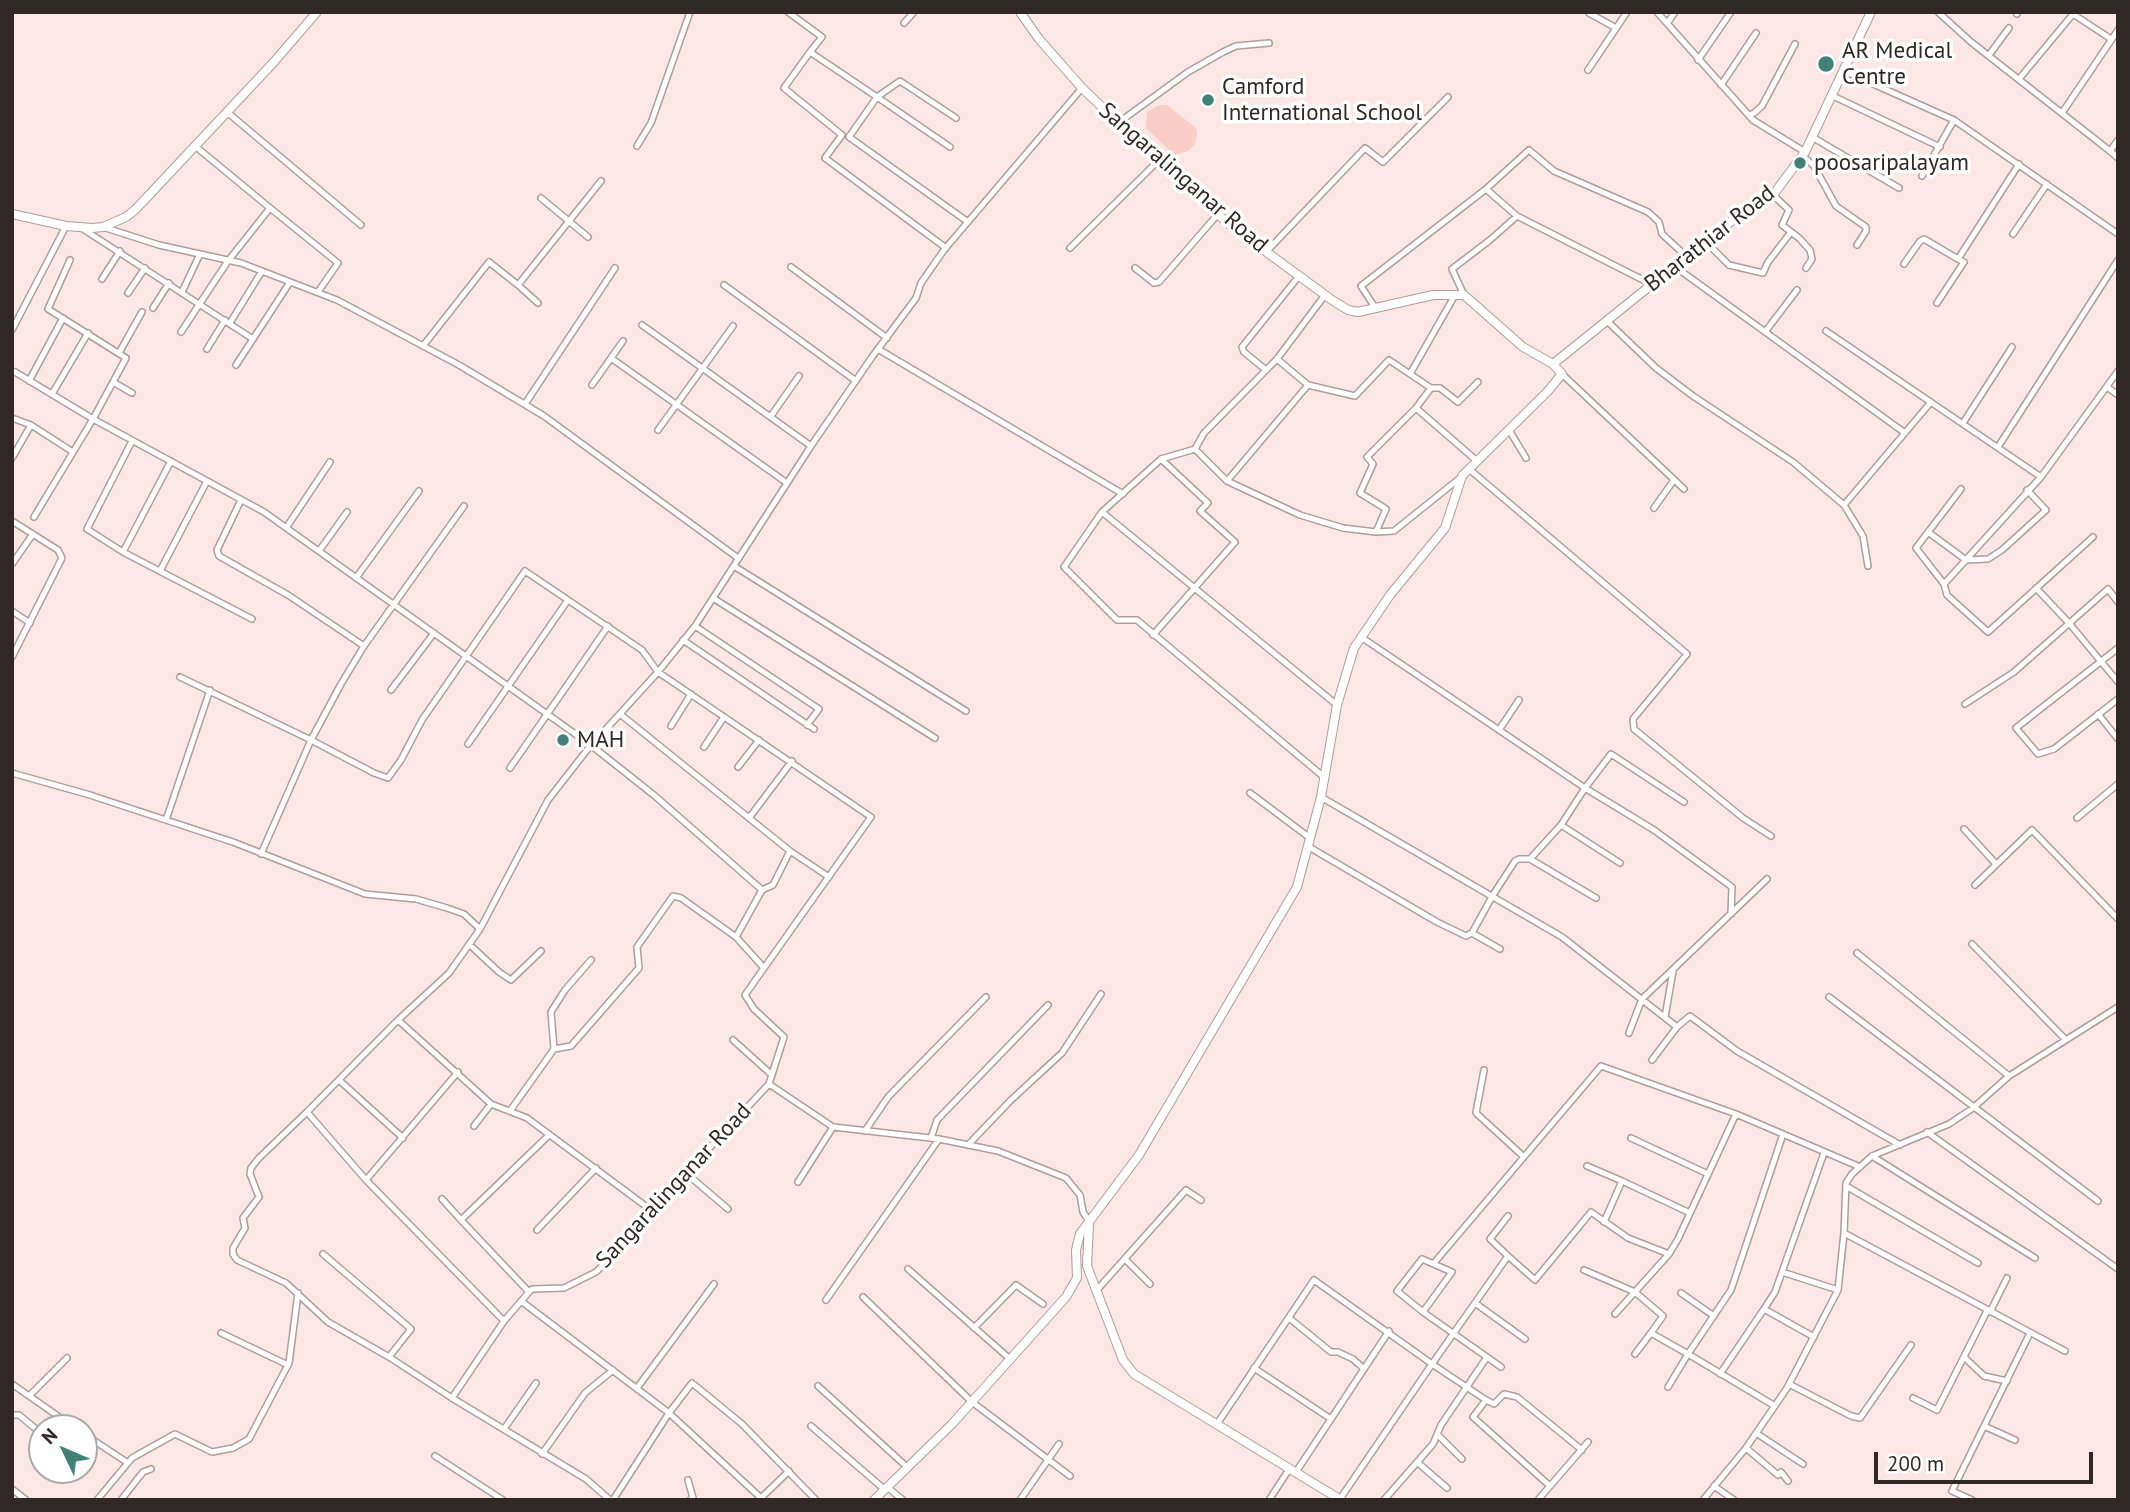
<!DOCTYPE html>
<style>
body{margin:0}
#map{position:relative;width:2130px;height:1512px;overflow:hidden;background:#fbe7e5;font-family:"PT Sans",sans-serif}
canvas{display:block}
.frame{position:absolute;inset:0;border:14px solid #2f2827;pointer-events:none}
.north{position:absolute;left:28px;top:1414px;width:70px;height:70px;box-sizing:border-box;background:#fff;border:2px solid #aca9a9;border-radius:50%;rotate:314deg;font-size:19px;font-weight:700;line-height:28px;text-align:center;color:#2f2827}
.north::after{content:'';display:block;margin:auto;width:24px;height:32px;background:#408274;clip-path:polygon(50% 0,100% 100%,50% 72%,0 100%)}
.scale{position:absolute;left:1874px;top:1452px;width:219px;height:32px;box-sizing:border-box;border:4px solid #2f2827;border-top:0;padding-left:9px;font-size:21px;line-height:24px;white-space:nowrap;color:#2f2827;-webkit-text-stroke:5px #fff;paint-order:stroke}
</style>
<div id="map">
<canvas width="2130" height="1512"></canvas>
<div class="frame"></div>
<div class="north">N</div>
<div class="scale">200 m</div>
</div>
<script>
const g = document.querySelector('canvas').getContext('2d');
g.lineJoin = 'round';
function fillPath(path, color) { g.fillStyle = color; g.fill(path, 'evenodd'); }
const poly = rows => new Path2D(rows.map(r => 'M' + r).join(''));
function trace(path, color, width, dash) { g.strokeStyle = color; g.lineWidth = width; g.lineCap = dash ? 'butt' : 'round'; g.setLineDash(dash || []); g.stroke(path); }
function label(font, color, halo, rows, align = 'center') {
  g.font = font + ' "PT Sans",sans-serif'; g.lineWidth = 7; g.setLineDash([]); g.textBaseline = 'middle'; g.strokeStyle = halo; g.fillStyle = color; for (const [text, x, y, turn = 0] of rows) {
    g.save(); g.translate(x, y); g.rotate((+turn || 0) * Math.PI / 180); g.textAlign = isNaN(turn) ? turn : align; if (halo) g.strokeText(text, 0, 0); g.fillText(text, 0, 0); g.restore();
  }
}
fillPath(poly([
 [1159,105,1167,105,1196,128,1197,135,1195,144,1188,151,1174,155,1146,128,1147,112]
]), '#facdc7');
const street = poly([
 [788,12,822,37,810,52,877,97,849,137,968,222],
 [1657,12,1753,120,1805,152],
 [1938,12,1971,42,2110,151],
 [1589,13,1616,28],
 [2017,14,2018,12],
 [1668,22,1675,12],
 [904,23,914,12],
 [810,52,784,88,842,135,825,158,946,248],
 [1989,55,2009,28],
 [1698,60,1731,12],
 [1588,70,1627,12],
 [1844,71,1954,120,2118,234],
 [2019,79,2073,14,2111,39],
 [1721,85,1756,33],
 [1833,96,1940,147],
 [227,112,361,225],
 [2062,113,2118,30],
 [1749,115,1754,113,1762,106,1795,44],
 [1118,123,1188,72,1223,52,1236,46,1269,43],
 [1812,137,1899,188],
 [2118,140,2110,151,2118,158],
 [195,146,270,208],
 [637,146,651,123,690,12],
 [950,147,877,97,900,81,956,118],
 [1803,156,1814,166,1836,206,1866,227,1866,231,1857,245],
 [1922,176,1954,120],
 [1486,189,1517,216,1651,284],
 [1773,195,1789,210,1782,225,1799,238,1810,250,1812,259,1806,268],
 [541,198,588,237],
 [103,227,159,245,241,263,337,300,459,365,544,416,738,558],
 [83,229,253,339,290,282],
 [2013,234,2047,184],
 [1705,241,1729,265,1763,273,1768,262,1791,232],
 [1070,248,1159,160],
 [1267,251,1365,148,1383,162,1448,97],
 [1904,264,1920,241,1924,239,1958,259],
 [1674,266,1905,433],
 [791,267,887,338],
 [1135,268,1154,283,1159,282,1218,214],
 [102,279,120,251],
 [518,285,538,303],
 [724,285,856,381],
 [182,292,200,254],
 [128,293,145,268],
 [1325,295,1277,359,1204,433,1195,449,1227,481,1300,515,1343,528,1376,532,1394,531,1460,478],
 [1464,295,1452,269,1490,240,1517,216],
 [1937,303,1964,262,1958,259,2019,164],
 [153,308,169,283],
 [1376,309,1361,286,1486,189,1529,150,1554,171,1648,212,1659,222,1662,234,1686,256],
 [1606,320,1656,368,1693,396,1793,462,1844,505,1863,536,1868,566],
 [230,323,262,271],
 [642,325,811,446],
 [12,330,66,226],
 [1826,331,2041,477],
 [181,332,228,261,270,208,338,263,318,292],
 [1765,332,1797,290],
 [423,346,489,262,518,285,601,181],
 [207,349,225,320],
 [878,349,1123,494],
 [119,353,142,312],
 [611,358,623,341],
 [1277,359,1308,385],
 [236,365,253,339],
 [1266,370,1244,352,1242,347,1299,276],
 [15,372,93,419,264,512,592,746,655,796,762,890,736,937,764,968,745,995,754,1009,784,1037,769,1084],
 [1410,374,1455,295],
 [1562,374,1684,489],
 [29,381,63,318],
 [113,382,132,393],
 [592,385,611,358,787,483],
 [2107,387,2118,395],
 [1431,388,1440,388,1458,402,1478,382],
 [52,394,88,333],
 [525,404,615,268],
 [1416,408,1477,461],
 [771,416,799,376],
 [12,418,31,425,73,452],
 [1963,423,2012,347],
 [658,430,733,326],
 [1509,430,1526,458],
 [132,441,87,529,123,552,252,619],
 [1998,447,2118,260],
 [1195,449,1161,459,1102,512,1064,567,1117,620,1137,620,1325,778],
 [12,458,31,425],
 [1469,469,1687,654,1633,719,1634,729,1743,818,1771,836],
 [1227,481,1308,385,1355,396,1389,360,1431,388,1416,408,1367,457,1373,464,1360,493,1386,509,1376,532],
 [1961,489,1916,548,1944,584,1947,595,1988,632,2093,537],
 [241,500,217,550,219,556,288,595,364,646],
 [1844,505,1931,402],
 [1654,508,1674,480],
 [1102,512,1337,705],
 [34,517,93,419,126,358,48,309,70,260],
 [12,521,58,550,62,558,12,657],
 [286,528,330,462],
 [1928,532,1966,560,1988,559,2002,550,2046,510,2027,490],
 [319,551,347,512],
 [123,552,171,461],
 [12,564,33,534],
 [734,566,966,711],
 [160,571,207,481],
 [356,578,419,491],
 [1944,584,2041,477,2118,371],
 [2036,588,2069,623,2118,682],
 [713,598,935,738],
 [12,611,30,623],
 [695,626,819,709,807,725],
 [1153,635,1235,542,1200,511,1208,503,1161,459],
 [1361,637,1585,788,1561,825,1620,863],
 [683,640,814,729],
 [2118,648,2016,728,2038,754,2054,749,2118,699],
 [180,677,311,740,374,773,388,778,401,760,422,720,525,571,642,650,658,672,871,817,764,968],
 [391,690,434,633],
 [1965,704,2014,672,2108,589,2118,602],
 [620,714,790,851],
 [2098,714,2118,739],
 [671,726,691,694],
 [1499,730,1519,700],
 [468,744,568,600],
 [704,747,724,717],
 [738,767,759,740],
 [510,768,608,626],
 [12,773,90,795,233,842,365,894,416,899,447,908,464,914,480,929,548,800,587,750,658,672,695,626,811,446,872,357,916,298,921,283,944,250,1082,88],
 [1250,793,1310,838],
 [1321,797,1562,937,1677,1027,1690,1016,1737,1051,1900,1145],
 [1684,802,1611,754,1585,788,1654,830,1732,887,1731,914],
 [749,818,792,761],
 [2077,818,2118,784],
 [166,820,210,690],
 [1964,829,1996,864],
 [1309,847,1437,922,1466,936,1472,933,1500,949],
 [261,854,311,740,341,684,364,646,464,506],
 [1530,859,1561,825],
 [1975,885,2032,830,2118,919],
 [762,890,773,885,790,851,829,877],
 [480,929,449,973,398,1020,491,1104,527,1118,655,1213],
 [1472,933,1493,895,1515,861,1519,859,1530,859,1596,898],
 [1972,944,2065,1039],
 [470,945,499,972,511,980,541,951],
 [1857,953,2009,1076],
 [1829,997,2098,1201],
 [1665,1017,1673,971],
 [398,1020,307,1112,366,1180,504,1321],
 [1629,1033,1642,999,1767,879],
 [733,1040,772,1075],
 [554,1049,571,1046,639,968,637,947,673,896,681,898,736,937],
 [1652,1060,1677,1027],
 [1484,1070,1476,1113,1524,1157],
 [339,1080,403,1138],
 [510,1111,554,1049,551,1012,565,990,591,960],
 [307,1112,259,1158,251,1168,250,1174,259,1197,243,1218,245,1228,233,1248,233,1254,237,1260,286,1283,328,1322,389,1357,452,1398],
 [474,1126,491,1104],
 [865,1131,888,1097,986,997],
 [1927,1132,2118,1269],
 [931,1138,937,1120,1048,1005],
 [1631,1138,1708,1174],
 [968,1145,1011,1100,1062,1053,1101,994],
 [1872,1156,2035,1258],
 [1587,1166,1622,1181],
 [687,1174,728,1209],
 [366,1180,458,1072],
 [798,1182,833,1127],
 [1846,1186,1978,1263],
 [442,1199,461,1220],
 [1508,1216,1490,1239,1508,1256],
 [1604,1222,1622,1181,1690,1213],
 [537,1230,596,1168],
 [1844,1233,2065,1351],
 [323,1254,411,1329,389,1357],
 [1125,1259,1150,1284],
 [1434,1263,1601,1066,1736,1114,1860,1167],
 [908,1269,1010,1359],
 [1584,1270,1635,1292,1663,1316,1651,1333,1688,1354,1731,1290,1783,1134],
 [1782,1272,1838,1290],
 [1096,1291,1186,1190,1201,1200],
 [529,1292,461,1220,548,1136],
 [1681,1293,1714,1316],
 [863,1297,972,1402,1070,1476],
 [826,1300,939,1139],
 [521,1301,669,1413,613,1500],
 [1475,1303,1525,1339],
 [1423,1312,1452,1272,1422,1259,1397,1291,1423,1312,1501,1367],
 [1990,1312,2007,1278],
 [1615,1314,1669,1254],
 [1289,1318,1331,1352,1338,1352,1353,1359,1364,1369],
 [974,1328,1016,1285,1043,1304],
 [221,1333,288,1365],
 [1814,1337,1764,1309,1775,1292,1824,1153],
 [1635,1354,1651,1333],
 [1964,1357,1984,1376,2007,1381],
 [1254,1368,1331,1419],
 [1720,1374,1764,1309],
 [12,1384,75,1428],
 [1789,1384,1851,1416,1860,1418,1911,1345],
 [818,1386,907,1467],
 [1668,1387,1688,1354,1775,1406],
 [637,1388,714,1284],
 [29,1396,67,1358],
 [1913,1398,1937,1410,1987,1311],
 [1486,1400,1494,1404,1504,1394,1517,1397,1582,1450],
 [12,1415,19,1415,42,1434],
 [1217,1424,1314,1280,1432,1364,1340,1499],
 [811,1426,884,1489,887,1487,903,1500],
 [1984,1426,2015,1440],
 [504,1429,536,1383],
 [1756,1433,1803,1464],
 [84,1434,128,1463],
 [1438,1435,1462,1459],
 [1746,1448,1778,1475,1781,1472,1788,1481],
 [542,1454,585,1393,613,1370],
 [435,1456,503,1500],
 [1417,1462,1447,1488],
 [1296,1472,1389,1331],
 [688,1480,693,1498,690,1500],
 [1550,1486,1473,1417,1486,1400,1432,1364,1508,1256,1535,1280,1591,1212,1628,1238,1669,1254,1678,1239,1736,1114],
 [1714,1486,1734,1500],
 [12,1489,26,1500],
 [761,1498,789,1471],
 [97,1500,132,1458,175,1434,212,1452,233,1448,249,1439,289,1363,298,1293],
 [121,1500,143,1472,151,1469],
 [610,1500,586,1479,452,1398,504,1321,529,1292,532,1289,564,1288,596,1272,650,1219,702,1156,769,1084,833,1127,939,1139,998,1151,1066,1178,1080,1195,1083,1212,1089,1221],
 [758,1500,761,1498,669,1413,692,1383,742,1424,816,1500],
 [1020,1500,1059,1444],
 [1269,1500,1290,1468],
 [1384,1500,1433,1444,1441,1425,1487,1357],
 [1538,1500,1588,1442],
 [1703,1500,1746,1448,1787,1388,1838,1290,1844,1233,1846,1183,1852,1174,1872,1156,1949,1124,1973,1108,2009,1076,2118,1007],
 [1972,1500,1952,1491,2030,1333]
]);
const secondary = poly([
 [12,214,66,226,92,228,103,227,126,217,135,210,273,63,317,12],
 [1553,364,1727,224,1773,195,1805,152,1871,12],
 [1089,1224,1087,1266,1123,1360,1134,1374,1341,1500],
 [874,1500,952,1424,1066,1297,1077,1278,1076,1250,1080,1234,1139,1155,1297,887,1321,797,1337,705,1354,648,1390,595,1445,528,1462,476,1548,391,1562,374,1553,364,1523,347,1464,295,1433,295,1358,312,1348,310,1332,300,1231,226,1126,130,1082,88,1039,39,1020,12]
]);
trace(street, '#b09d9b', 8);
trace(secondary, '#b09d9b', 10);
trace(street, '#fff', 5);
trace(secondary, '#fff', 8);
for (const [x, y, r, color] of [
 [1826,64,9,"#408274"],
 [1208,100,7,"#408274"],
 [1800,163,7,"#408274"],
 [563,740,7,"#408274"]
]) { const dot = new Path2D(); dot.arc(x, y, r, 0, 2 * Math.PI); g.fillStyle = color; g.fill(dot); trace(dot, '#fff', 2.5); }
label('23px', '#2f2827', '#fff', [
 ["AR Medical",1842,51],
 ["Centre",1842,77],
 ["Camford",1222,87],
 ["International School",1222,113],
 ["poosaripalayam",1814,163],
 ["MAH",577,740]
], 'left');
label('23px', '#2f2827', '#fff', [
 ["Sangaralinganar Road",1183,178,41],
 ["Bharathiar Road",1710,239,-38],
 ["Sangaralinganar Road",674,1186,-47]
]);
</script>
